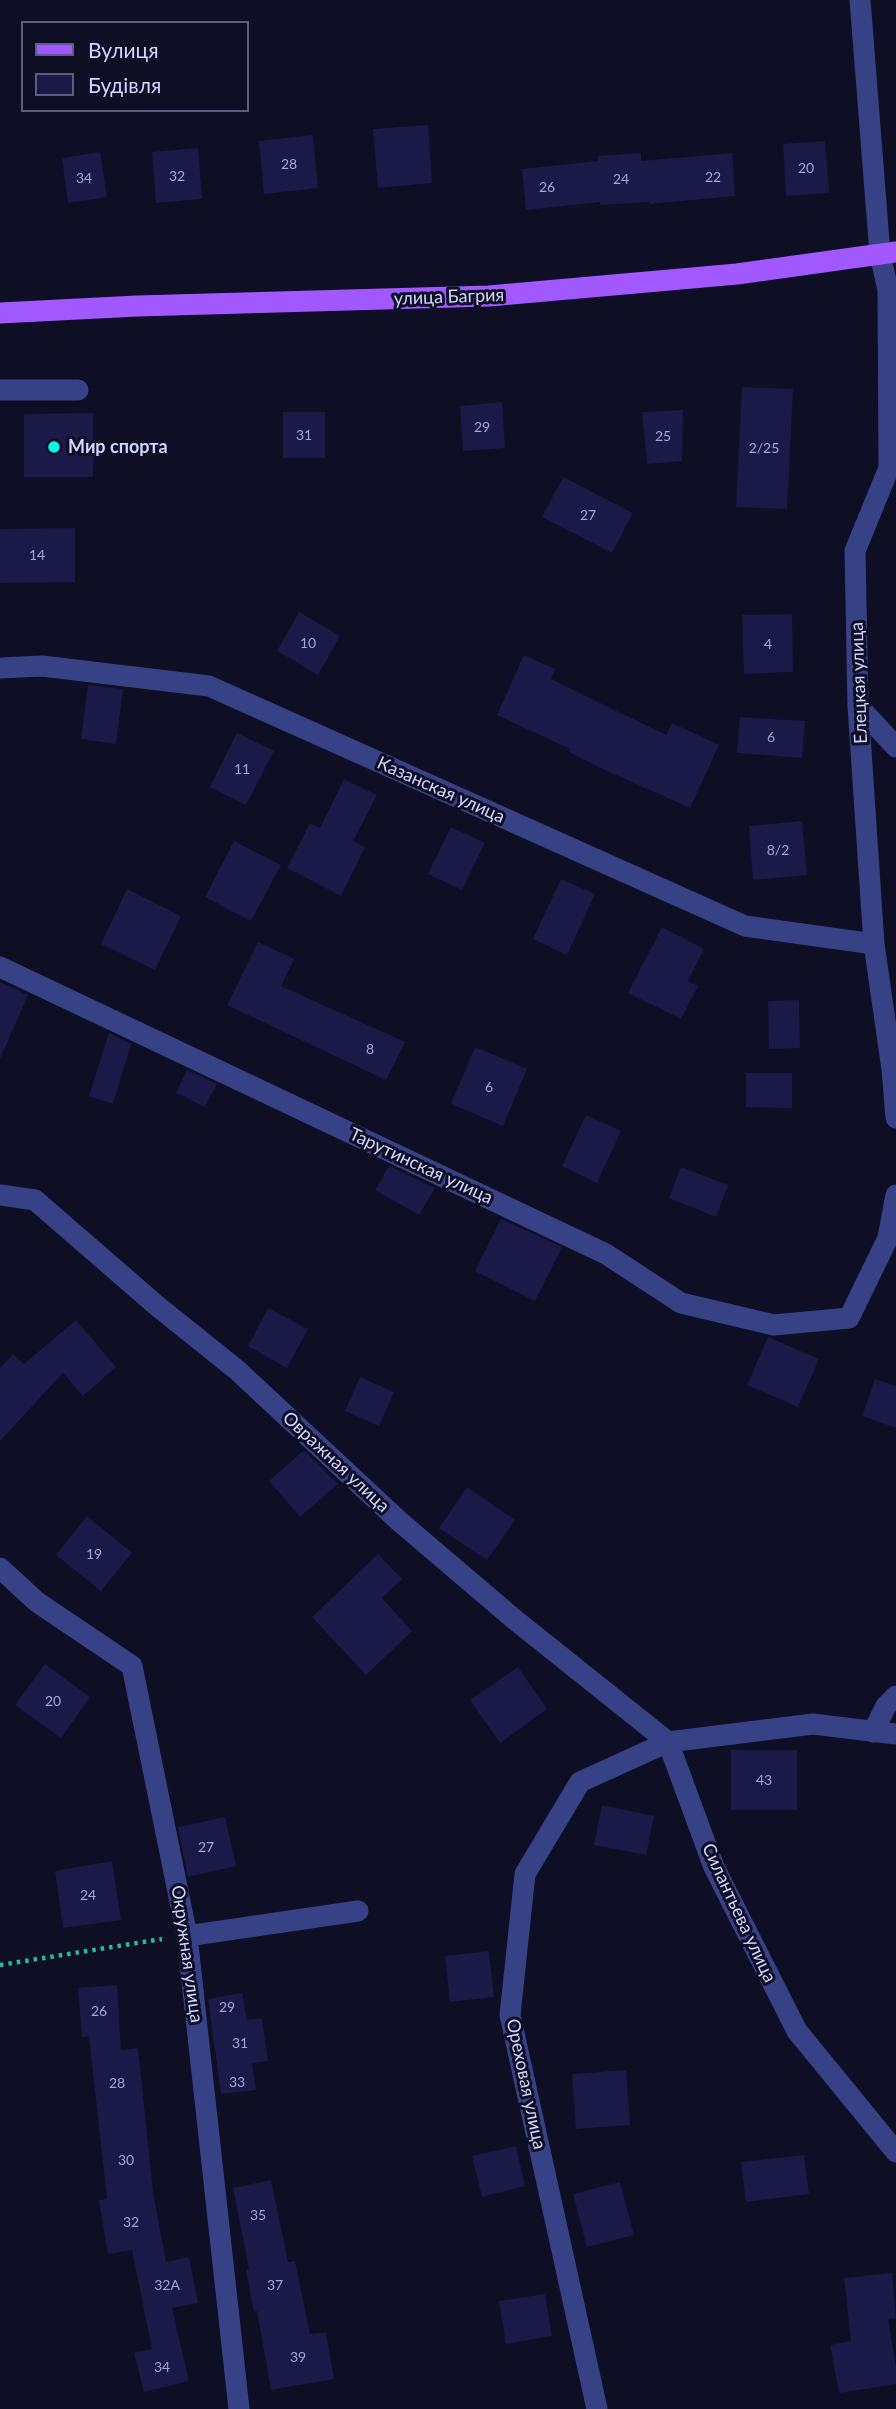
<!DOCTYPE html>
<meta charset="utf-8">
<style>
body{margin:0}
#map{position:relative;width:896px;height:2409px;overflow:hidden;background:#0e0e25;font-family:Lato,sans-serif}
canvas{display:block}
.legend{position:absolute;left:21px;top:21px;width:228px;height:91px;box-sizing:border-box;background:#0e0e25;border:2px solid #5c5e7c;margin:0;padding:9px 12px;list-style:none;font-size:21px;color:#d1d5ff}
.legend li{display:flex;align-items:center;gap:14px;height:35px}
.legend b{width:35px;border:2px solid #5c5e7c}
</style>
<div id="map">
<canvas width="896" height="2409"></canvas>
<ul class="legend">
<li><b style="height:9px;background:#a258ff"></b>Вулиця</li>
<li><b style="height:19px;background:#1a1947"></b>Будівля</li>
</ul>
</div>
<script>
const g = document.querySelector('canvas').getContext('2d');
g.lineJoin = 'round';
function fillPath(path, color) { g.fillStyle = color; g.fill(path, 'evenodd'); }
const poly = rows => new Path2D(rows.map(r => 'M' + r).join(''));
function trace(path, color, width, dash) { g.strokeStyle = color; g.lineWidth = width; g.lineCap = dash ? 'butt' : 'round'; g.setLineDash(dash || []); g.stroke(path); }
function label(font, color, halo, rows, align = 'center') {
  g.font = font + ' Lato,sans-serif'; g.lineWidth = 6; g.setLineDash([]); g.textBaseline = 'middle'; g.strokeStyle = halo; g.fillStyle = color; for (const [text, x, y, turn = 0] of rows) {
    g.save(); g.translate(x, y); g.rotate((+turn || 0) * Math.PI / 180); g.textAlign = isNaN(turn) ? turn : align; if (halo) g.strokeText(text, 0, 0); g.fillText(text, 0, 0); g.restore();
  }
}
fillPath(poly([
 [428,125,432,183,378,188,373,129],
 [313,135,318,188,264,194,259,141],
 [825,141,829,193,786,196,783,144],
 [198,148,202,199,156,203,152,152],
 [100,152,107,197,68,203,62,158],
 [641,153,641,161,732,153,735,196,650,204,650,202,600,205,600,202,526,210,522,169,598,161,598,156],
 [742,387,793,389,787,509,736,507],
 [502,402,505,448,463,451,460,406],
 [683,410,682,461,647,464,642,412],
 [283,412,325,412,325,458,283,458],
 [93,413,93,477,24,477,24,414],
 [563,477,633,513,612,553,542,517],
 [75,528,75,582,0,583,0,529],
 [299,612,340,636,318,675,277,651],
 [792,614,793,672,744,674,742,615],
 [524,655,555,669,551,679,666,735,672,723,719,745,690,808,605,770,569,752,570,749,497,715],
 [88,685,123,689,116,744,81,739],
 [740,717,805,721,802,758,737,753],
 [237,733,274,751,246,805,210,787],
 [344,779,377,795,353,841,365,847,341,896,287,868,310,823,320,828],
 [802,821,807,875,753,880,749,826],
 [451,827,485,843,462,890,428,874],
 [234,841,281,865,251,921,205,897],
 [561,879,595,894,567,955,533,939],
 [127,889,181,916,155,970,101,944],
 [662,927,704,949,688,981,698,986,681,1019,628,993],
 [258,942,294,959,281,986,405,1042,386,1080,227,1005],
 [0,982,28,995,0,1059],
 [799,1000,800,1048,769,1049,768,1001],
 [109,1033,131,1044,113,1104,89,1096],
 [475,1047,527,1069,503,1126,451,1104],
 [187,1070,217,1084,205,1107,176,1093],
 [746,1073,792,1073,792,1108,746,1107],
 [586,1115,621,1131,597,1183,562,1166],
 [389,1166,435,1188,419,1215,375,1190],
 [681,1167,728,1185,716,1217,669,1198],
 [501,1219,562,1247,535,1301,475,1271],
 [268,1308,308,1329,287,1368,248,1346],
 [76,1320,116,1367,83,1396,63,1373,0,1441,0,1368,13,1354,24,1364],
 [768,1337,819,1359,798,1407,747,1385],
 [360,1377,394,1392,379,1426,345,1411],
 [875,1379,896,1386,896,1428,862,1416],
 [304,1450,338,1484,300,1517,269,1481],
 [467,1487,515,1520,487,1560,439,1528],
 [87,1516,132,1553,101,1591,56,1555],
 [378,1554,402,1579,382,1598,412,1631,366,1675,312,1617],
 [45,1664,90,1697,61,1738,15,1705],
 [518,1667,547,1709,500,1743,470,1700],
 [731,1750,797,1750,797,1810,731,1810],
 [602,1805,654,1816,646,1855,594,1845],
 [225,1817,236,1866,188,1877,178,1827],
 [112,1861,121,1920,63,1928,55,1871],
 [489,1951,494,1997,450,2002,445,1956],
 [117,1985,121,2050,138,2048,153,2192,166,2262,189,2257,198,2303,172,2308,189,2381,144,2392,134,2353,152,2349,132,2250,108,2254,99,2200,107,2199,89,2036,82,2037,78,1988],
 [242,1993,247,2020,262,2018,268,2061,252,2063,256,2090,221,2094,208,1999],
 [626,2070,630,2125,576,2129,572,2074],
 [516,2146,525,2186,482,2197,472,2156],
 [804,2155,809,2194,746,2202,741,2162],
 [271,2180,288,2262,295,2261,310,2334,326,2332,334,2379,271,2390,257,2311,254,2312,246,2270,249,2269,233,2188],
 [620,2182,634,2235,587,2247,573,2194],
 [892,2273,896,2318,888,2319,896,2367,896,2384,839,2393,830,2345,851,2341,844,2278],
 [545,2294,552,2336,506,2344,499,2301]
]), '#1a1947');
trace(poly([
 [0,1965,162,1939]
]), '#2abb98', 4.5, [3.5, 5]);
trace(poly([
 [860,0,880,254,888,290,889,468,855,551,858,706,874,944,892,1069,896,1118],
 [0,390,78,390],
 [0,668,42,666,209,686,745,926,874,944],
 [858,706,896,747],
 [0,967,606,1254,681,1303,774,1325,849,1318,888,1238,896,1195],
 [0,1195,35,1200,156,1305,237,1370,399,1521,514,1619,668,1742],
 [0,1568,37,1602,132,1666,187,1936,239,2409],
 [873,1732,886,1706,896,1696],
 [668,1742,714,1867,797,2031,896,2152],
 [187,1936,358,1911],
 [597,2409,510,2015,525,1874,580,1782,668,1742,813,1724,896,1734]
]), '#374286', 21);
trace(poly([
 [0,313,137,306,489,296,737,274,896,252]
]), '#a258ff', 21);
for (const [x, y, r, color] of [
 [54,447,7,"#00fce8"]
]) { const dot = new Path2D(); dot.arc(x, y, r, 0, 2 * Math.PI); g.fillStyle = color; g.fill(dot); trace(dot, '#0e0e25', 2.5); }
label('14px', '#a3a6d1', null, [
 ["28",289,164],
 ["20",806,168],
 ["32",177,176],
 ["22",713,177],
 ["34",84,178],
 ["24",621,179],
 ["26",547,187],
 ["29",482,427],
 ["31",304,435],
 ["25",663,436],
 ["2/25",764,448],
 ["27",588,515],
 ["14",37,555],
 ["10",308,643],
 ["4",768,644],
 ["6",771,737],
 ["11",242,769],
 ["8/2",778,850],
 ["8",370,1049],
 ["6",489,1087],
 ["19",94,1554],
 ["20",53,1701],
 ["43",764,1780],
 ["27",206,1847],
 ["24",88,1895],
 ["29",227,2007],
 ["26",99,2011],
 ["31",240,2043],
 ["33",237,2082],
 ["28",117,2083],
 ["30",126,2160],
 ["35",258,2215],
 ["32",131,2222],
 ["32А",167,2285],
 ["37",275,2285],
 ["39",298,2357],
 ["34",162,2367]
]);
label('18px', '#d1d5ff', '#0e0e25', [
 ["улица Багрия",449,297,-2],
 ["Елецкая улица",859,683,-92],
 ["Казанская улица",441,790,24],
 ["Тарутинская улица",421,1166,25],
 ["Овражная улица",336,1462,43],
 ["Силантьева улица",739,1913,65],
 ["Окружная улица",187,1954,82],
 ["Ореховая улица",526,2084,78]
]);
label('bold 18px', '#d1d5ff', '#0e0e25', [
 ["Мир спорта",68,447]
], 'left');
</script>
